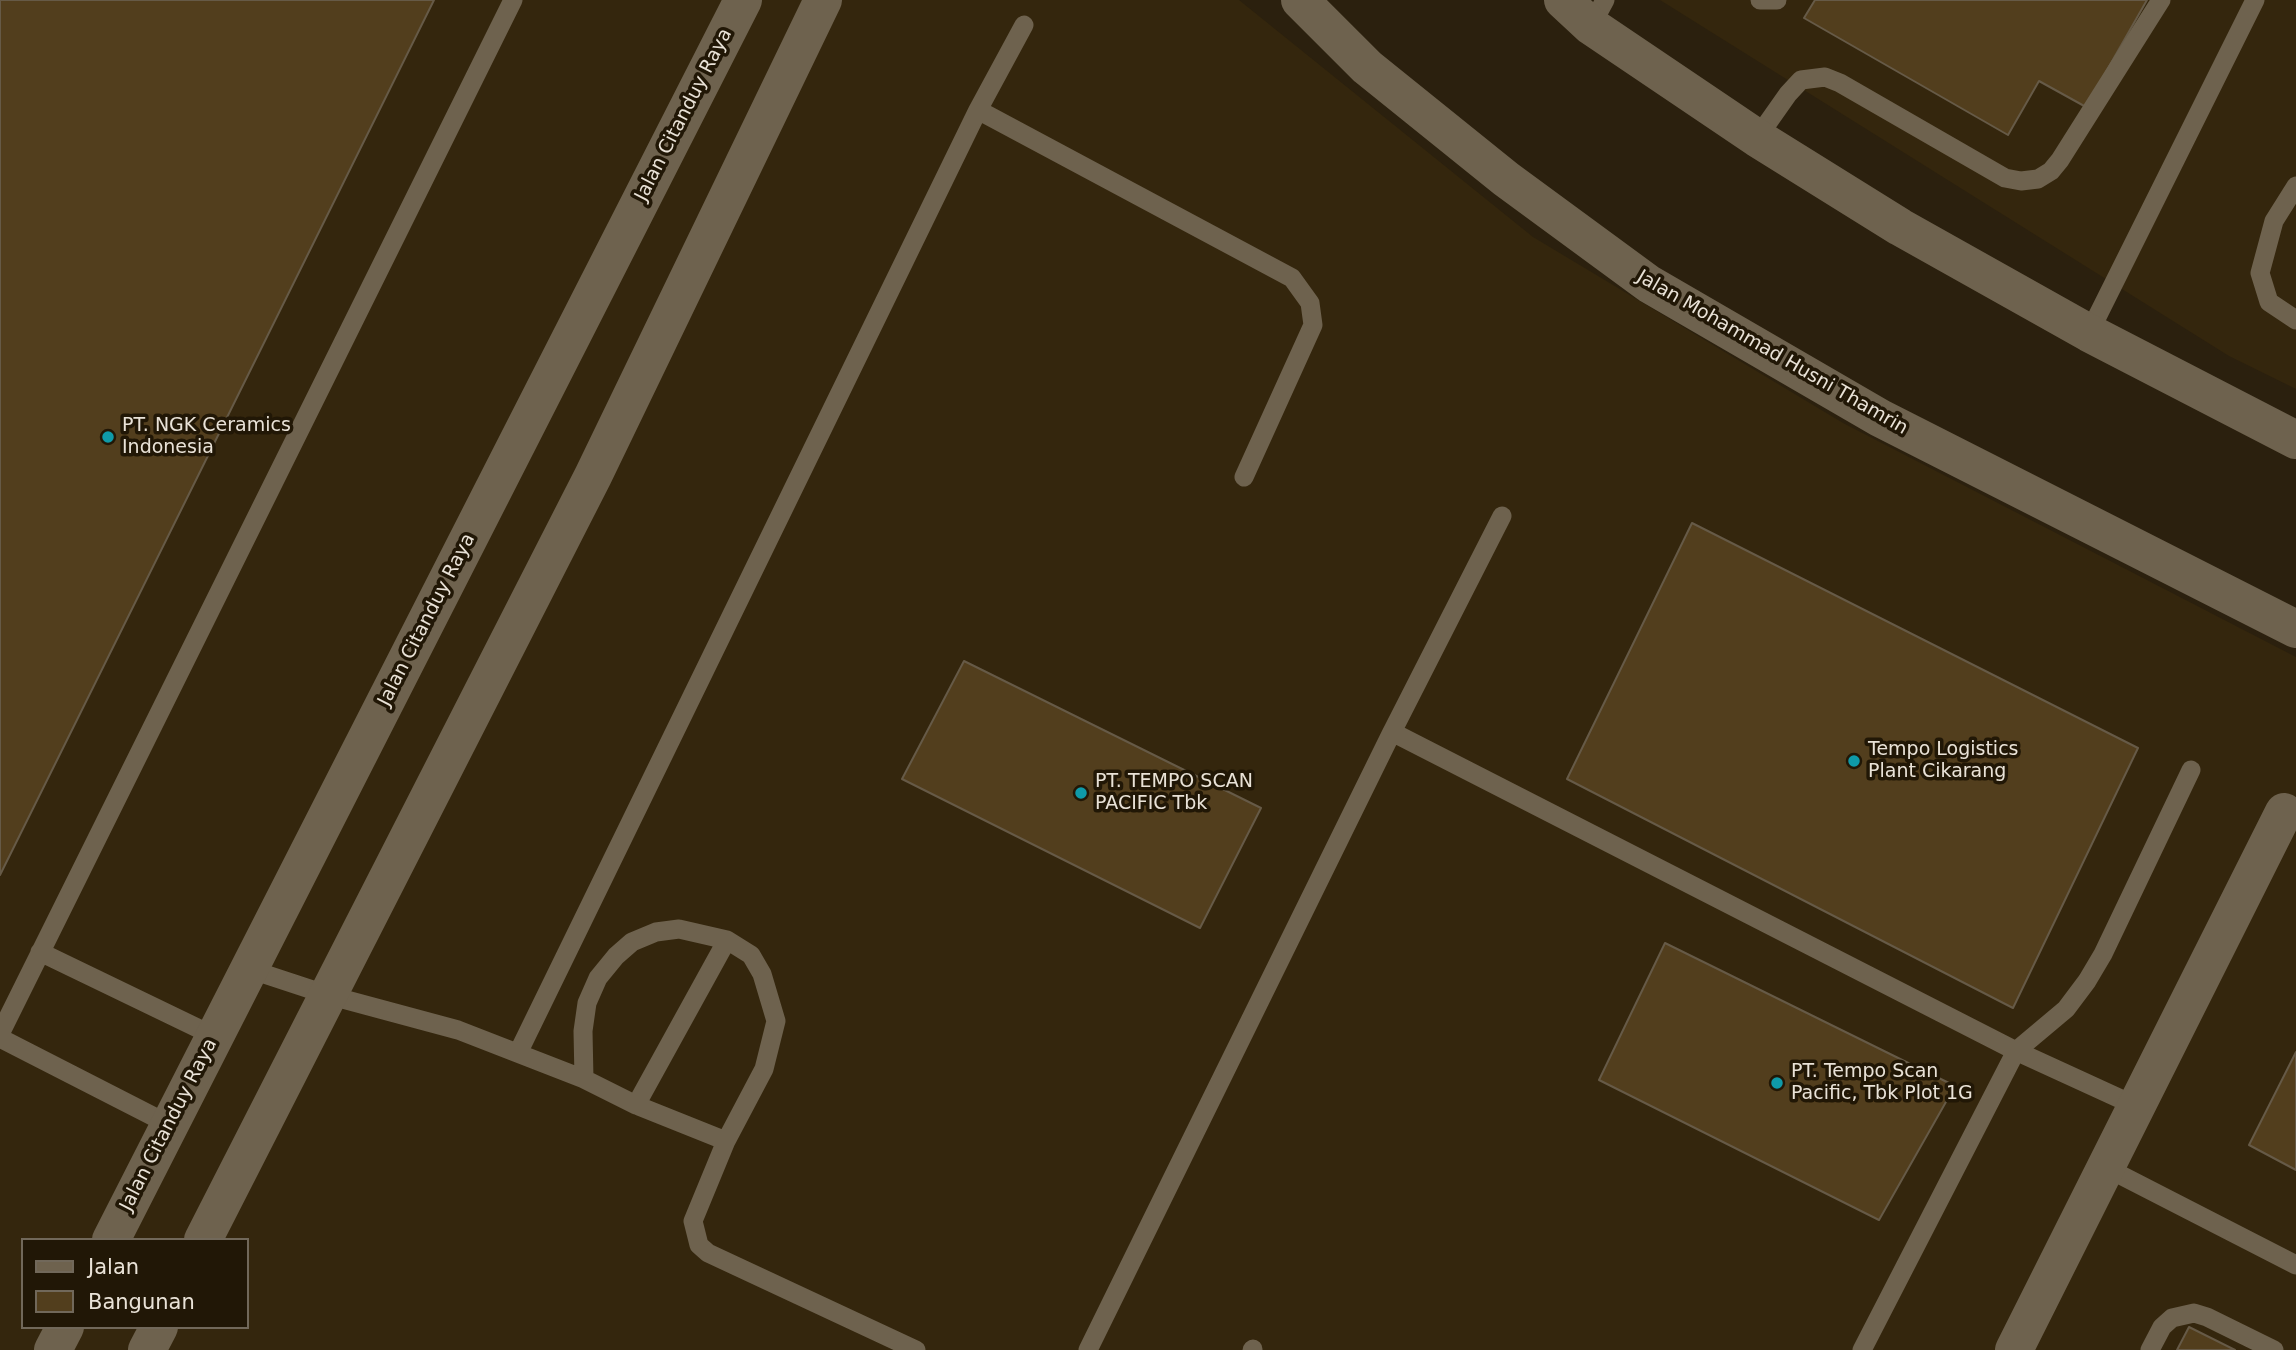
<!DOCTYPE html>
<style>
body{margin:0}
#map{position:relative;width:2296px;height:1350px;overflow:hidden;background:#2b200e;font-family:"DejaVu Sans",sans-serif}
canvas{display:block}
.legend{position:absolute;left:21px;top:1238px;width:228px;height:91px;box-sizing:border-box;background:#211706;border:2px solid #71685a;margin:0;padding:9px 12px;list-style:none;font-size:21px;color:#e9e2d7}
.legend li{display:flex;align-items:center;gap:14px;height:35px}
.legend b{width:35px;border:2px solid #71685a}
</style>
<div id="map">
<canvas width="2296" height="1350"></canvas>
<ul class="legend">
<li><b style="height:9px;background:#6e624e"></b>Jalan</li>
<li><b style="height:19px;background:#523e1d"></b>Bangunan</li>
</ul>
</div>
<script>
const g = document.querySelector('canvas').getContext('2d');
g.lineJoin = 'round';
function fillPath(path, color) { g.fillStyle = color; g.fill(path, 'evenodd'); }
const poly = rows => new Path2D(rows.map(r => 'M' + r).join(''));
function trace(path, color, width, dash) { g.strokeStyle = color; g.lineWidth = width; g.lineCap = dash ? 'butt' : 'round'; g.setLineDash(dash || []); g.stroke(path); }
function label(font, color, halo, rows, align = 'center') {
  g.font = font + ' "DejaVu Sans",sans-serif'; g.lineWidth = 7; g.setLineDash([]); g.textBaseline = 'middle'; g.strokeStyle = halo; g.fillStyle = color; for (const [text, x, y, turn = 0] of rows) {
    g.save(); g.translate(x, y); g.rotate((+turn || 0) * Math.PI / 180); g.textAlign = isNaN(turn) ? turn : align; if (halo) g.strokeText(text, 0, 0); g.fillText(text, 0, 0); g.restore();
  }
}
fillPath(poly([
 [0,0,1239,0,1533,237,1843,423,2296,657,2296,1350,0,1350],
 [23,1240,247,1240,247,1327,23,1327],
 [1660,0,2296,0,2296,389,2229,356]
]), '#34260d');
const building = poly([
 [0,0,434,0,0,875,0,0],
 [1815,0,2147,0,2086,107,2039,81,2008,135,1804,18,1815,0],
 [1692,523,2138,748,2013,1008,1567,779,1692,523],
 [964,661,1261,808,1200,928,902,779,964,661],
 [1665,943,1955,1086,1879,1220,1599,1080,1665,943],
 [2296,1052,2296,1170,2249,1145,2296,1052],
 [2189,1327,2235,1350,2177,1350,2189,1327]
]);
fillPath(building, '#523e1d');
trace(building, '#665a47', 2);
trace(poly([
 [1760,0,1777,0],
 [1591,26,1605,0],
 [978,110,1292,278,1310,303,1313,325,1244,477],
 [1757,138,1788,94,1801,80,1825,77,1840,83,2005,178,2021,181,2038,179,2051,171,2060,160,2161,0],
 [2296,186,2274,221,2260,273,2269,302,2296,320],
 [2089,333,2255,0],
 [1392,732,1502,516],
 [679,929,727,940,751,955,762,974,776,1021,764,1069,726,1141,636,1105,584,1079,583,1031,587,1003,598,978,616,956,632,942,656,932,679,929],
 [40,952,214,1036],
 [249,969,328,995,458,1030,584,1079],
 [0,1034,513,0],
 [0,1038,170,1125],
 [518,1053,978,110,1024,25],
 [636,1105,727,940],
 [726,1141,693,1221,699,1245,708,1253,916,1350],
 [2105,1167,2296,1265],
 [1088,1350,1392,732,2016,1051,2066,1009,2087,981,2103,954,2191,770],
 [1252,1350,1253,1349],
 [1862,1350,2016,1051,2136,1106],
 [2150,1350,2162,1327,2172,1318,2194,1313,2207,1317,2274,1350]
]), '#6e624e', 19);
trace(poly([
 [111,1240,743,0],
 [203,1240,593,476,823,0],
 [53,1350,65,1327],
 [147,1350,159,1327],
 [2014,1350,2284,812]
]), '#6e624e', 38);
trace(poly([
 [1300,0,1367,67,1506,179,1649,284,1880,418,2296,629],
 [1563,0,1591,26,1757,138,1900,227,2089,333,2296,440]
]), '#6e624e', 38);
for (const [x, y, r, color] of [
 [108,437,7,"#0f9aa8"],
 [1854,761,7,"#0f9aa8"],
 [1081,793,7,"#0f9aa8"],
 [1777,1083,7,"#0f9aa8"]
]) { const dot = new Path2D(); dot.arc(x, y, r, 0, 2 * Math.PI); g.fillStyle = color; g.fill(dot); trace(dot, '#211706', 2.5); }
label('19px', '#e9e2d7', '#211706', [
 ["Jalan Citanduy Raya",684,115,-63],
 ["Jalan Mohammad Husni Thamrin",1772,353,30],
 ["Jalan Citanduy Raya",427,620,-63],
 ["Jalan Citanduy Raya",169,1125,-63]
]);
label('19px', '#e9e2d7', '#211706', [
 ["PT. NGK Ceramics",122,426],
 ["Indonesia",122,448],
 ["Tempo Logistics",1868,750],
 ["Plant Cikarang",1868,772],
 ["PT. TEMPO SCAN",1095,782],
 ["PACIFIC Tbk",1095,804],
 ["PT. Tempo Scan",1791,1072],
 ["Pacific, Tbk Plot 1G",1791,1094]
], 'left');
</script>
